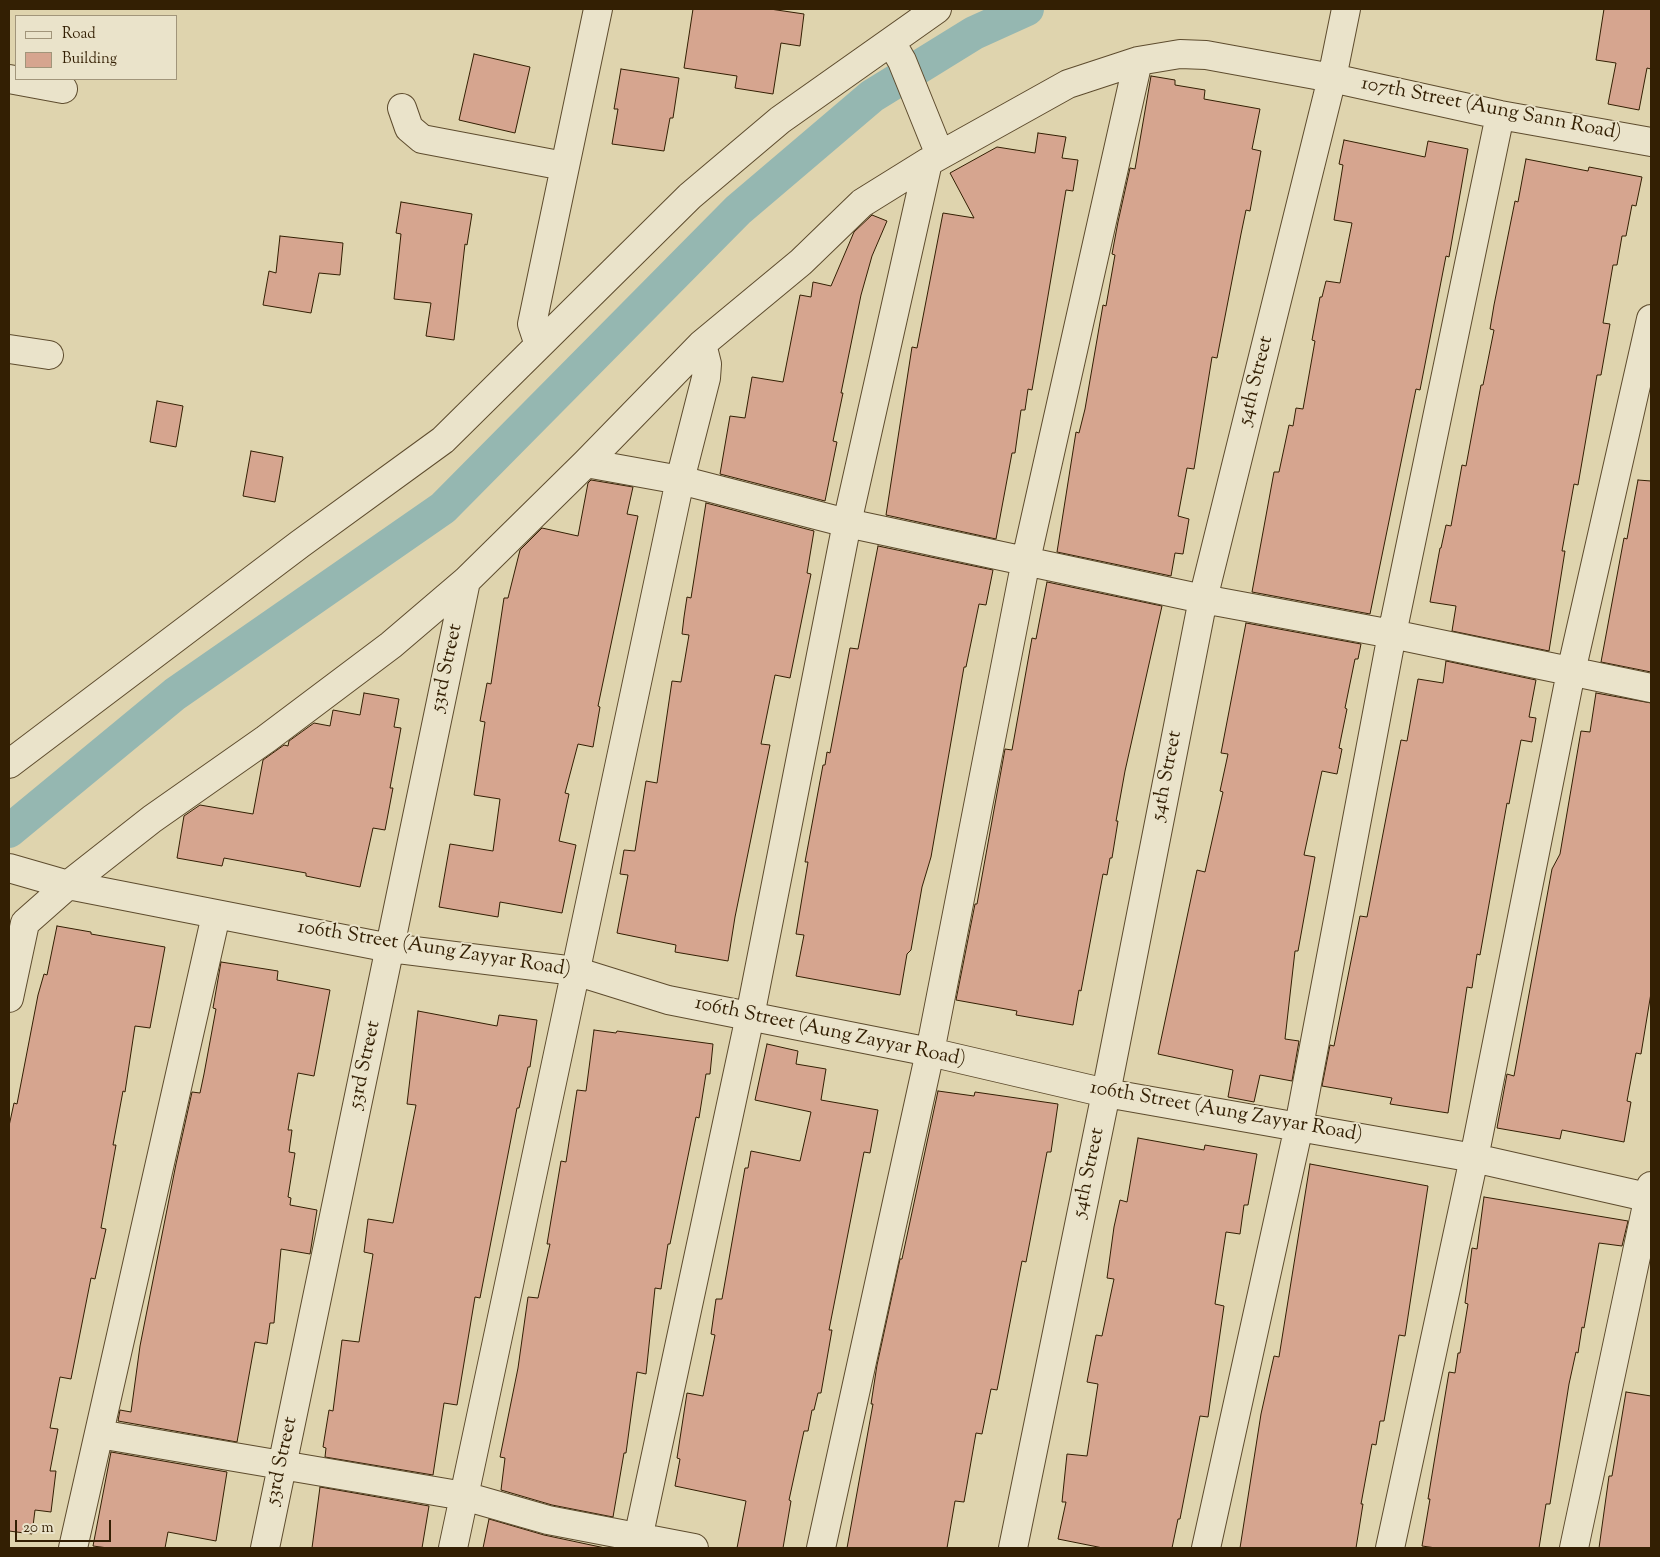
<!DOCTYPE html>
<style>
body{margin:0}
#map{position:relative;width:1660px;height:1557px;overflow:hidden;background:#dfd4ae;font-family:"Sorts Mill Goudy",serif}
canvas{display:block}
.frame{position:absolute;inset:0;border:10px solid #331f03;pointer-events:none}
.legend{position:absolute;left:15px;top:15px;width:162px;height:65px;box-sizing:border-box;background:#eae3ca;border:1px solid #a1957a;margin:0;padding:6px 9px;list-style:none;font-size:15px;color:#331f03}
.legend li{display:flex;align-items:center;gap:10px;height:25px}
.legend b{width:25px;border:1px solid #a1957a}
.scale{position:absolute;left:15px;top:1520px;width:96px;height:22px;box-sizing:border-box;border:2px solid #331f03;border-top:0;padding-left:6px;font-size:15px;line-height:18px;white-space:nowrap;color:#331f03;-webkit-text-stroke:4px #eae3ca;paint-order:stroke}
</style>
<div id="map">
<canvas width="1660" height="1557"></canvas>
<div class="frame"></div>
<ul class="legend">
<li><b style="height:6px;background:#eae3ca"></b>Road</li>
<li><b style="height:14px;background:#d6a58f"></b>Building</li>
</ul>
<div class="scale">20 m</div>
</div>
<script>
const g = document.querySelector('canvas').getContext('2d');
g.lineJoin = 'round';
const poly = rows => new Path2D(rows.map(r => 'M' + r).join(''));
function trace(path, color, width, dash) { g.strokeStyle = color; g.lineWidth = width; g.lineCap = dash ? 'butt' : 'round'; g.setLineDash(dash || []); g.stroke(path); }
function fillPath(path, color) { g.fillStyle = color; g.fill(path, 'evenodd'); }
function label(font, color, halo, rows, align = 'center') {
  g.font = font + ' "Sorts Mill Goudy",serif'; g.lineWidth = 4; g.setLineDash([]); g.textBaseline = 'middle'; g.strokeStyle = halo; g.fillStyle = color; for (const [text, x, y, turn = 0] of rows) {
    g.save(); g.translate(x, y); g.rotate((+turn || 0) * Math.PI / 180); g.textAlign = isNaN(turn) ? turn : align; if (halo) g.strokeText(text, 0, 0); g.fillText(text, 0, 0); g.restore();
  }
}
trace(poly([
 [9,831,175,694,443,508,738,210,872,96,974,33,1027,9]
]), '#95b7b1', 34);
const building = poly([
 [693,9,770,9,804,14,800,46,781,43,773,94,735,88,737,76,684,68,693,9],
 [1604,9,1651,9,1651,69,1647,68,1639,110,1608,104,1616,63,1596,60,1604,9],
 [474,54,530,67,515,133,459,120,474,54],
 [621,69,679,78,673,118,670,118,664,151,612,144,618,109,614,109,621,69],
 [1151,76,1175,80,1175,85,1205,90,1204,99,1260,109,1252,149,1261,151,1254,189,1250,211,1246,210,1241,234,1217,358,1212,357,1194,469,1187,468,1178,516,1189,519,1183,554,1175,553,1171,576,1057,552,1076,432,1079,433,1085,409,1103,305,1106,306,1115,255,1112,254,1118,222,1130,168,1135,169,1151,76],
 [1038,133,1066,137,1062,158,1078,160,1073,191,1066,190,1032,390,1028,389,1025,410,1021,410,1015,453,1012,453,996,539,886,515,912,347,917,348,943,213,974,218,950,173,997,147,1035,153,1038,133],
 [1344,140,1425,157,1428,141,1468,149,1449,257,1446,256,1420,390,1416,389,1370,614,1252,592,1274,472,1279,472,1289,425,1293,426,1296,408,1303,409,1315,341,1312,340,1320,297,1322,297,1326,281,1340,283,1352,223,1334,220,1343,165,1339,164,1344,140],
 [1526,159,1588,171,1589,167,1642,177,1636,206,1632,205,1626,236,1622,236,1617,265,1613,265,1603,323,1610,324,1601,375,1597,375,1578,485,1574,484,1562,551,1565,551,1549,651,1452,631,1456,606,1430,602,1440,548,1441,548,1446,525,1451,526,1462,465,1466,466,1481,385,1483,385,1494,330,1490,329,1494,305,1515,201,1518,202,1526,159],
 [401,202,472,214,467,245,465,244,454,340,426,336,431,303,394,299,401,234,396,233,401,202],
 [872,215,887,221,872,256,861,295,841,393,843,393,833,441,837,442,825,501,720,474,730,416,745,418,752,377,783,382,800,295,811,297,813,282,831,286,854,232,872,215],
 [280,236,343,243,340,275,319,273,311,313,263,305,269,271,276,273,280,236],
 [157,401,183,406,176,447,150,442,157,401],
 [251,451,283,457,275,502,243,496,251,451],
 [591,480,633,487,627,514,638,516,598,706,600,707,593,747,578,744,565,793,569,794,559,841,576,845,562,913,500,902,498,917,439,907,450,844,493,851,500,799,474,795,485,722,480,721,487,683,491,684,504,598,508,598,520,550,542,528,578,536,588,483,591,480],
 [1638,480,1651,481,1651,672,1601,662,1624,538,1627,539,1638,480],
 [706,503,814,531,807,573,811,574,790,678,775,675,761,744,770,745,735,917,728,961,675,952,676,945,617,933,628,875,620,874,624,850,635,851,646,781,657,783,672,681,681,682,689,635,682,634,684,617,687,597,691,598,706,503],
 [878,546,993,570,986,605,979,604,966,667,964,667,931,857,922,887,911,950,907,954,900,995,796,976,804,935,796,934,808,862,805,862,823,765,825,765,827,752,830,753,850,648,858,649,878,546],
 [1047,582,1162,606,1125,771,1116,821,1118,821,1112,858,1110,858,1107,875,1103,874,1081,991,1079,990,1073,1025,1016,1015,1017,1011,956,1000,975,904,977,904,1005,749,1012,750,1032,638,1036,639,1047,582],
 [1246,623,1361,644,1358,659,1355,659,1345,708,1347,709,1339,748,1342,749,1337,774,1322,771,1304,855,1315,857,1298,951,1295,951,1285,1039,1299,1041,1292,1081,1260,1075,1254,1102,1228,1097,1233,1070,1158,1054,1197,870,1205,872,1223,792,1220,791,1228,754,1221,753,1246,623],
 [1446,661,1536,680,1529,717,1536,718,1532,742,1521,740,1509,804,1507,803,1480,955,1477,954,1472,988,1467,987,1448,1113,1390,1104,1392,1098,1322,1086,1330,1045,1334,1046,1360,916,1367,917,1401,740,1407,741,1418,679,1443,683,1446,661],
 [364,693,399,699,394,727,401,728,390,788,393,788,385,830,373,828,360,887,306,876,306,873,224,858,222,866,177,858,184,816,200,805,253,814,263,760,284,745,288,746,289,741,314,723,330,726,333,710,360,715,364,693],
 [1596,693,1651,703,1651,993,1641,1054,1636,1053,1627,1101,1631,1102,1624,1142,1562,1130,1560,1139,1497,1128,1507,1074,1514,1076,1552,869,1560,854,1581,731,1590,732,1596,693],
 [57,926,91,932,91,934,165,947,150,1028,135,1026,125,1092,123,1091,113,1145,116,1145,101,1228,106,1229,95,1279,91,1278,71,1379,60,1377,50,1428,58,1429,50,1471,56,1471,51,1512,35,1510,32,1534,9,1531,9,1126,14,1103,17,1104,38,995,44,974,47,975,57,926],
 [221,962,278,971,277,980,330,990,314,1076,298,1073,288,1130,292,1130,289,1152,295,1153,288,1197,291,1198,290,1205,317,1210,311,1248,310,1254,281,1249,274,1323,270,1323,267,1344,255,1342,237,1442,118,1421,120,1410,131,1412,140,1346,176,1164,192,1092,200,1093,204,1074,216,1009,213,1008,221,962],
 [418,1011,497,1026,499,1015,537,1020,530,1067,528,1067,519,1108,517,1108,480,1298,475,1297,457,1405,444,1403,433,1475,325,1457,326,1448,323,1447,329,1410,333,1411,342,1340,359,1342,373,1254,364,1252,368,1219,393,1223,416,1105,407,1104,418,1011],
 [594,1030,616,1033,617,1031,713,1044,710,1074,706,1074,699,1118,696,1117,670,1244,668,1244,661,1289,655,1288,646,1374,637,1372,626,1453,624,1453,613,1517,552,1505,501,1490,505,1458,500,1457,518,1368,528,1297,538,1298,550,1244,547,1244,561,1161,566,1162,577,1090,586,1091,594,1030],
 [767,1044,798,1051,796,1064,826,1069,821,1100,878,1110,870,1153,864,1152,829,1330,832,1330,821,1393,818,1393,814,1410,812,1410,808,1431,804,1431,789,1500,791,1501,783,1548,737,1548,746,1501,675,1486,680,1459,677,1458,687,1393,703,1396,715,1335,711,1334,716,1299,722,1299,745,1168,748,1168,751,1151,800,1161,811,1112,755,1100,767,1044],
 [938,1091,974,1096,975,1092,1058,1104,1051,1152,1047,1152,1026,1262,1022,1261,997,1390,991,1389,982,1434,976,1433,964,1502,955,1501,947,1548,847,1548,873,1404,871,1404,877,1365,900,1259,902,1259,938,1091],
 [1138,1138,1204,1150,1205,1145,1257,1154,1248,1205,1244,1205,1240,1234,1226,1232,1215,1304,1224,1306,1208,1417,1200,1416,1180,1519,1178,1519,1172,1548,1103,1548,1058,1539,1066,1502,1062,1502,1067,1454,1087,1456,1098,1384,1087,1382,1096,1335,1102,1336,1114,1279,1107,1278,1114,1227,1120,1200,1127,1202,1138,1138],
 [1310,1164,1428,1186,1405,1336,1399,1335,1384,1421,1380,1421,1376,1445,1372,1444,1361,1504,1363,1504,1356,1548,1240,1548,1261,1414,1274,1356,1279,1357,1310,1164],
 [1484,1197,1628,1221,1622,1246,1599,1243,1584,1328,1582,1327,1578,1353,1576,1352,1569,1384,1550,1504,1546,1504,1539,1548,1436,1548,1422,1546,1430,1499,1428,1499,1449,1372,1455,1373,1458,1353,1460,1353,1468,1304,1465,1303,1472,1248,1477,1249,1484,1197],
 [1626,1392,1651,1396,1651,1548,1599,1548,1609,1476,1612,1476,1626,1392],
 [111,1452,227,1472,216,1541,168,1532,165,1548,108,1548,93,1546,111,1452],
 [320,1487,429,1506,422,1548,312,1548,320,1487],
 [489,1519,544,1535,605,1548,483,1548,489,1519]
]);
fillPath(building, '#d6a58f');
trace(building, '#331f03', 1);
const minor = poly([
 [891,42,902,61,940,155],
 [9,79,63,89],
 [402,108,409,128,422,139,564,166],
 [539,345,532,324,598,9],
 [9,349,49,355],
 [586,463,680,480,847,523,1203,599,1392,634,1651,688],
 [9,764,300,544,443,440,690,196,780,120,937,9],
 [9,868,68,885,390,948,575,971,668,1000,930,1052,1106,1093,1474,1158,1651,1198],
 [9,998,25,923,68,885,152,819,266,739,391,645,466,581,586,463,702,344,801,262,862,203,928,162,1068,84,1138,61,1180,54,1206,55,1332,78,1500,115,1651,142],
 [99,1434,464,1496,548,1520,694,1548],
 [73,1548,216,915],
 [265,1548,466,581],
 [453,1548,680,480,706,378,707,364,702,344],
 [636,1548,750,1016,847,523,928,162],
 [821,1548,930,1052,1026,560,1138,61],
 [1013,1548,1106,1093,1203,599,1332,78,1346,9],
 [1206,1548,1299,1126,1392,634,1500,115],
 [1390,1548,1474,1158,1571,672,1651,319],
 [1574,1548,1651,1186]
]);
trace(minor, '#5e4c2e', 30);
trace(minor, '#eae3ca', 28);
label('20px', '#331f03', '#eae3ca', [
 ["107th Street (Aung Sann Road)",1491,110,11],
 ["54th Street",1257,381,-76],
 ["53rd Street",448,668,-78],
 ["54th Street",1168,776,-79],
 ["106th Street (Aung Zayyar Road)",434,950,9],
 ["106th Street (Aung Zayyar Road)",830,1033,12],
 ["53rd Street",366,1065,-78],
 ["106th Street (Aung Zayyar Road)",1226,1113,10],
 ["54th Street",1090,1173,-78],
 ["53rd Street",283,1461,-78]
]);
</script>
